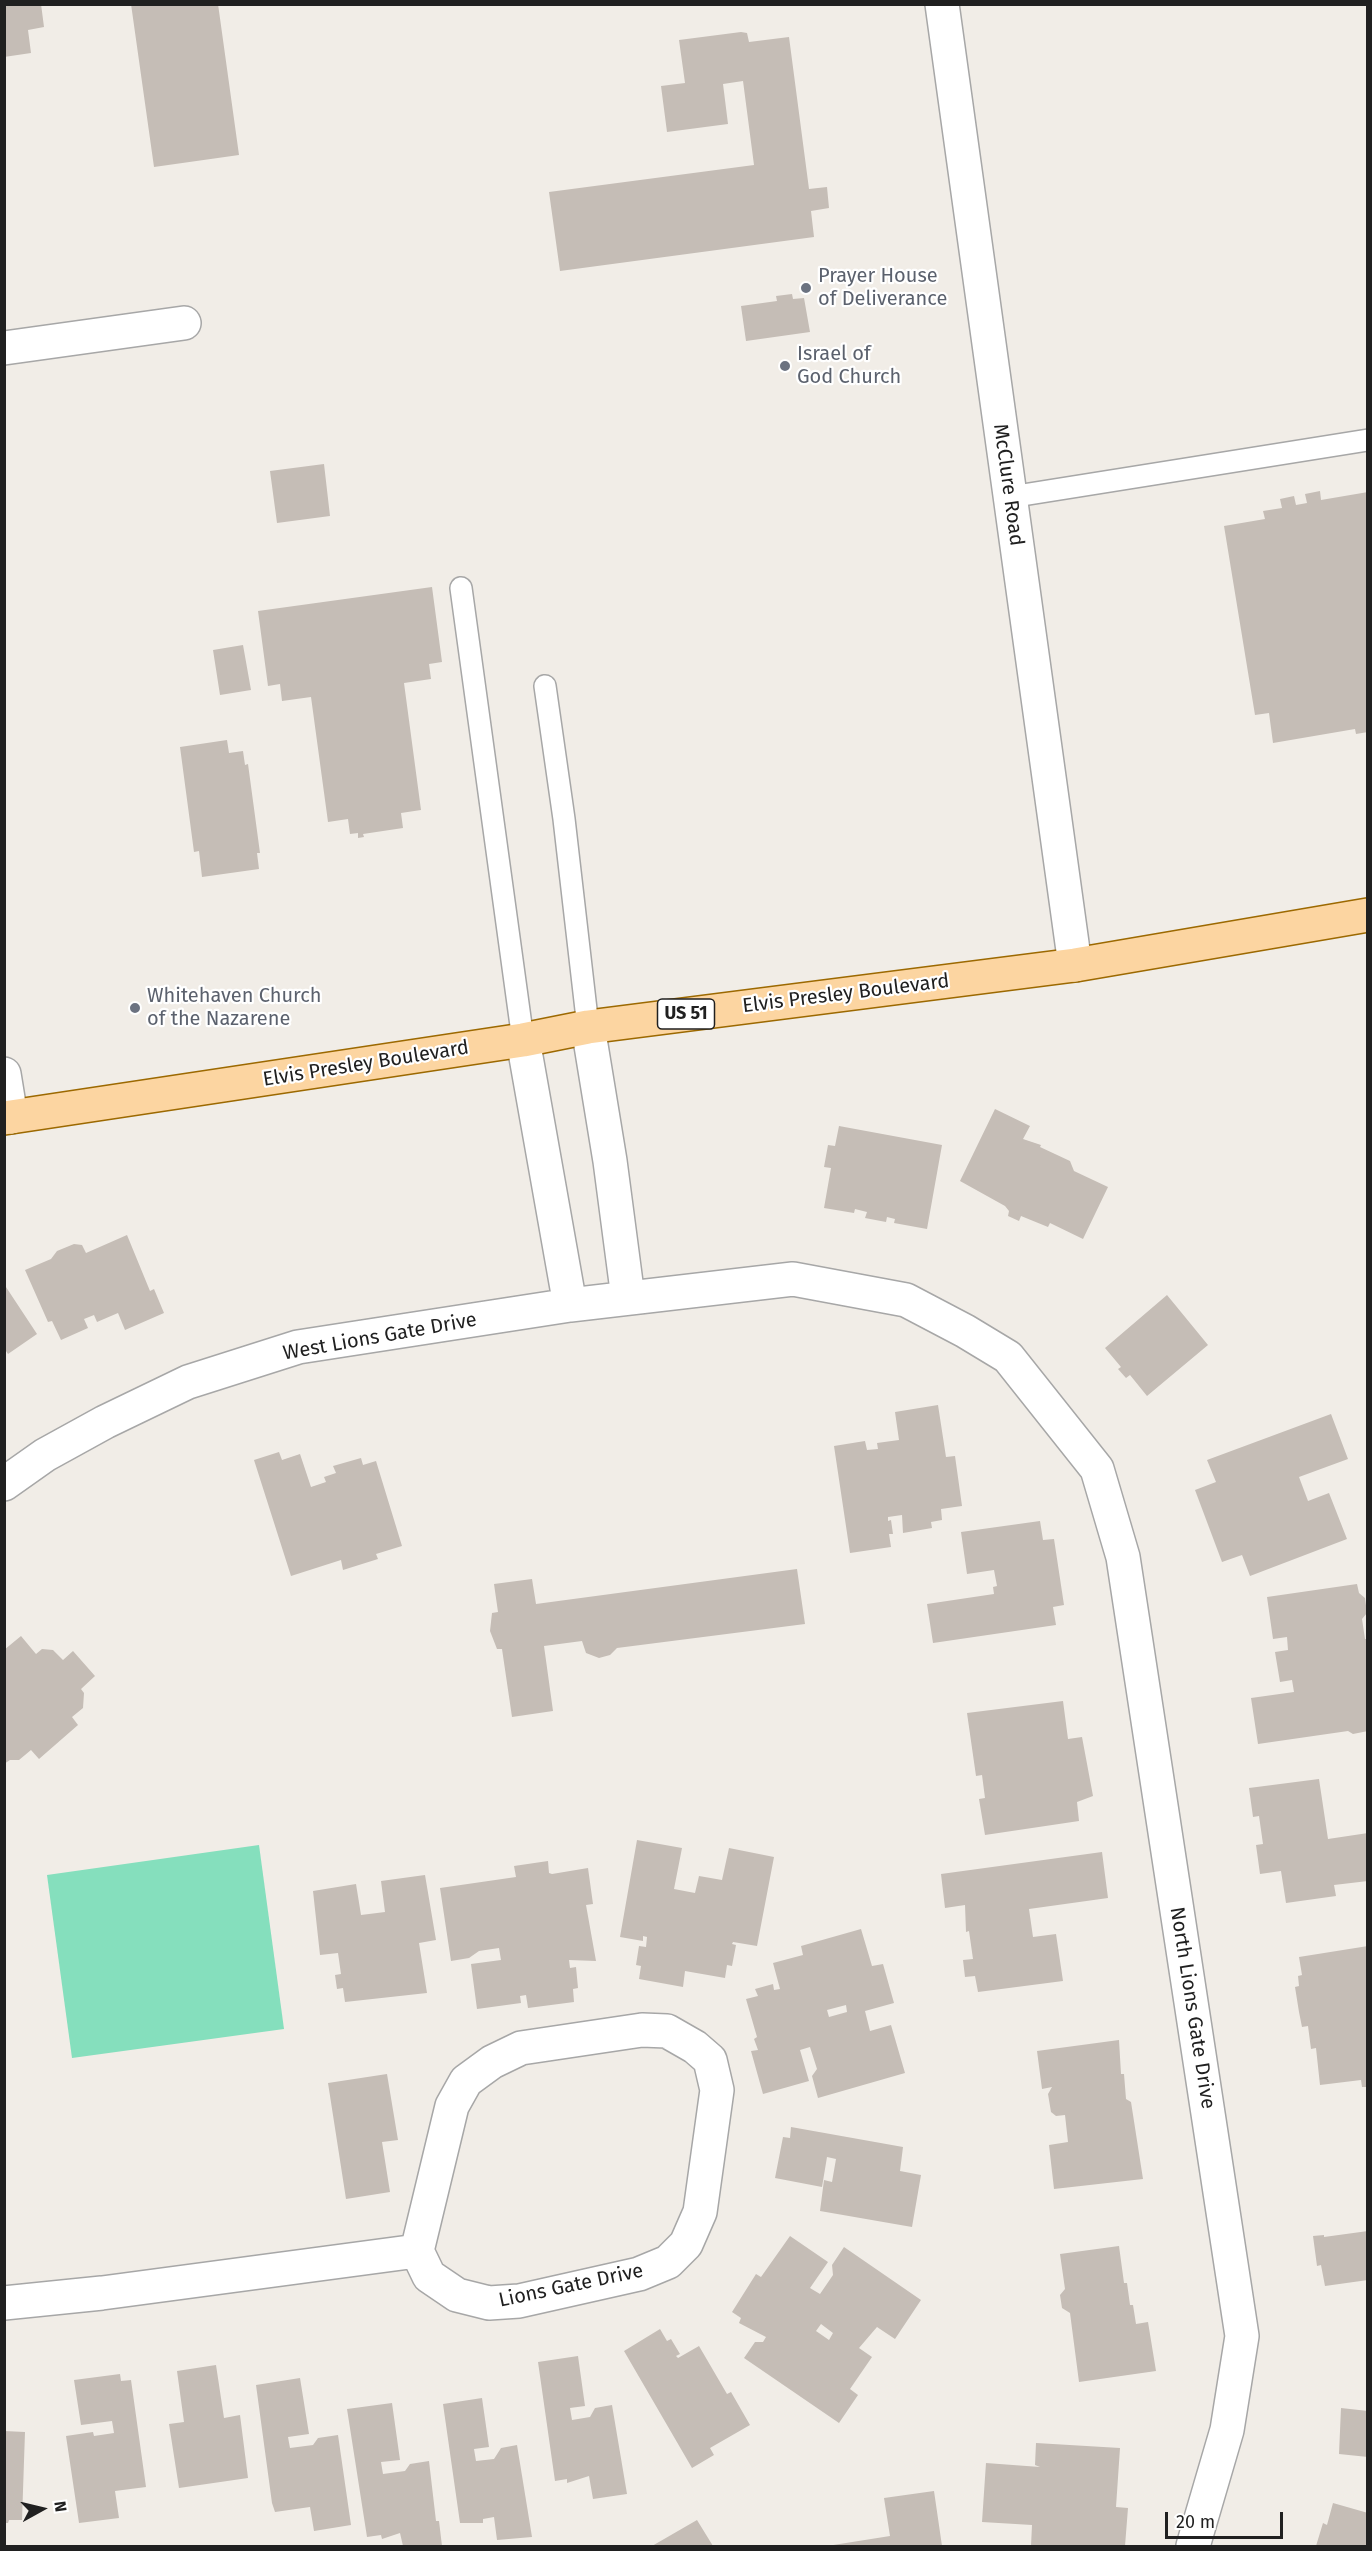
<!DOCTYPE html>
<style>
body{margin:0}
#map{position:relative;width:1372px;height:2551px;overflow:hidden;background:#f1ede7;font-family:"Fira Sans",sans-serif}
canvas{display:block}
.frame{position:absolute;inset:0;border:6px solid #202020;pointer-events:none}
.north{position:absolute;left:12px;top:2479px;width:60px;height:60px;-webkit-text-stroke:4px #fff;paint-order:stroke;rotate:82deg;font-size:16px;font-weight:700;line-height:24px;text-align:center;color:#202020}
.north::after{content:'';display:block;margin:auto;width:21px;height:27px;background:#202020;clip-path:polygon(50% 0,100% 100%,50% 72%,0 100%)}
.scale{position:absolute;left:1165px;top:2512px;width:118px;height:27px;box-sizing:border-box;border:3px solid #202020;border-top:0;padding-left:8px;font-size:18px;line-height:21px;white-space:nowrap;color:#202020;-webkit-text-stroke:4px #fff;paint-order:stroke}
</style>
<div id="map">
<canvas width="1372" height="2551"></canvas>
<div class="frame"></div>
<div class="north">N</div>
<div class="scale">20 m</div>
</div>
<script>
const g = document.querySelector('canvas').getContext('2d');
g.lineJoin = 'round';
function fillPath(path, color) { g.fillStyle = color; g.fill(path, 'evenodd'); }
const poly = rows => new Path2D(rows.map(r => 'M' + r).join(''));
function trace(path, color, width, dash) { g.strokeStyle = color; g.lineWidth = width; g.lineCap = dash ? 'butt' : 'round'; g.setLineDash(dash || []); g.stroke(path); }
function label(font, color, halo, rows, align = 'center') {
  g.font = font + ' "Fira Sans",sans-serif'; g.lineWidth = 4.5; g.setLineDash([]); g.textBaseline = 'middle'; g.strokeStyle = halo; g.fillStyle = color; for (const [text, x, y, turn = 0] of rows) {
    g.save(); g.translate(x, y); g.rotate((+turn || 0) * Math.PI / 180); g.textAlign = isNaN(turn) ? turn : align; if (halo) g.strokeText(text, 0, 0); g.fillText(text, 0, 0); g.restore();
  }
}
fillPath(poly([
 [259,1845,284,2029,72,2058,47,1875]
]), '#85dfbd');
fillPath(poly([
 [4,4,41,4,44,27,28,30,31,53,4,57],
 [131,4,218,4,239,155,154,167],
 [741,32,747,33,749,42,789,37,809,189,827,187,829,208,811,211,814,237,560,271,549,192,754,165,743,81,723,84,728,124,667,132,661,86,685,83,679,40],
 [792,294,793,299,804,298,810,332,746,341,741,306,777,301,776,296],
 [324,464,330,516,277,523,270,471],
 [1320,491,1321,500,1368,492,1368,732,1356,734,1355,729,1273,743,1269,713,1255,715,1224,526,1265,519,1263,511,1282,508,1280,499,1294,496,1296,505,1307,503,1305,494],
 [432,587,442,662,429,664,431,679,404,683,421,810,401,813,403,828,363,834,364,837,358,838,358,833,350,834,348,819,328,822,311,697,282,701,280,684,268,686,258,611],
 [243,645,251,690,220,695,213,650],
 [227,740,229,753,243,751,245,765,248,764,260,853,257,853,259,869,202,877,199,851,194,852,180,747],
 [995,1109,1030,1126,1023,1139,1041,1145,1040,1147,1070,1161,1074,1171,1108,1187,1083,1239,1050,1223,1048,1227,1021,1216,1019,1221,1008,1216,1009,1211,1005,1206,960,1181],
 [839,1126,942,1145,927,1229,894,1223,895,1219,887,1217,886,1222,865,1218,867,1212,855,1209,854,1213,824,1208,831,1168,824,1167,828,1145,835,1146],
 [127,1235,150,1291,154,1289,164,1313,125,1330,118,1313,97,1322,94,1315,84,1319,88,1328,61,1340,52,1321,48,1322,25,1270,51,1259,57,1251,74,1244,82,1245,86,1253],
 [4,1284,37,1334,8,1354,4,1348],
 [1167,1295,1208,1345,1147,1396,1130,1375,1126,1378,1118,1369,1121,1367,1105,1348],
 [938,1405,946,1457,955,1456,962,1506,941,1509,942,1520,931,1522,932,1528,903,1533,902,1515,888,1517,888,1521,891,1520,893,1534,889,1534,891,1547,850,1553,834,1446,865,1441,867,1450,878,1449,877,1443,899,1440,895,1412],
 [1331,1414,1348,1459,1299,1477,1308,1501,1329,1493,1347,1539,1250,1576,1242,1555,1222,1562,1195,1490,1216,1482,1207,1460],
 [279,1452,282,1460,300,1454,311,1487,326,1482,324,1477,336,1473,333,1466,361,1458,363,1465,376,1461,402,1546,376,1554,378,1559,343,1570,341,1560,291,1576,254,1460],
 [1040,1521,1043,1540,1054,1539,1064,1605,1053,1607,1056,1625,933,1643,927,1604,994,1594,993,1587,997,1586,994,1570,967,1574,961,1532],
 [797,1569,805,1624,617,1648,610,1655,599,1658,586,1653,582,1641,544,1646,553,1711,512,1717,502,1649,497,1649,490,1631,492,1613,498,1612,494,1584,532,1579,536,1604],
 [1357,1584,1359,1593,1365,1598,1367,1613,1362,1619,1365,1639,1368,1639,1368,1731,1353,1734,1348,1731,1258,1744,1251,1698,1294,1692,1292,1680,1280,1682,1275,1652,1288,1650,1287,1637,1273,1639,1267,1597],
 [21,1636,36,1654,42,1649,53,1650,63,1660,73,1651,95,1676,81,1689,84,1693,83,1708,72,1717,78,1725,39,1759,31,1750,19,1760,10,1760,4,1764,4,1650],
 [1063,1701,1068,1739,1082,1737,1093,1796,1077,1802,1079,1821,985,1835,979,1799,985,1798,982,1775,976,1776,967,1713],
 [1319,1779,1328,1839,1368,1833,1368,1881,1334,1885,1336,1896,1286,1903,1281,1871,1260,1874,1256,1845,1263,1844,1259,1816,1253,1817,1249,1788],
 [637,1840,682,1848,674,1889,695,1893,699,1876,722,1880,729,1848,774,1857,757,1946,733,1942,732,1944,736,1945,732,1966,727,1965,725,1978,685,1971,683,1987,639,1979,641,1966,636,1965,639,1946,646,1947,647,1937,643,1936,643,1941,620,1937],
 [1102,1852,1108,1898,1029,1909,1033,1937,1056,1934,1063,1981,978,1992,975,1976,965,1977,963,1960,973,1959,969,1931,966,1932,965,1905,945,1908,941,1874],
 [548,1861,549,1873,552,1874,588,1868,593,1904,586,1905,596,1961,569,1960,570,1968,576,1967,578,1988,573,1989,574,2002,528,2008,526,1995,520,1996,521,2003,477,2009,471,1964,501,1960,499,1948,479,1951,469,1958,451,1961,440,1888,516,1877,514,1866],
 [425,1875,436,1940,419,1943,427,1993,345,2002,343,1988,337,1989,335,1975,341,1974,338,1953,320,1955,313,1891,356,1884,361,1915,385,1912,381,1881],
 [861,1929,872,1966,883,1964,894,2003,865,2011,870,2031,891,2025,905,2073,818,2098,812,2076,817,2069,810,2047,800,2050,809,2081,763,2094,751,2051,758,2050,754,2039,757,2037,746,1999,758,1996,755,1989,773,1984,774,1990,780,1989,773,1963,803,1955,801,1946],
 [846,2005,847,2012,829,2017,827,2010],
 [1368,1946,1368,2087,1362,2087,1361,2080,1320,2085,1316,2048,1311,2049,1308,2026,1302,2027,1299,2012,1295,1987,1299,1986,1298,1976,1302,1975,1299,1957],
 [1119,2040,1121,2074,1124,2074,1126,2099,1131,2102,1143,2179,1054,2189,1049,2145,1068,2142,1065,2115,1056,2116,1051,2112,1048,2094,1052,2087,1042,2089,1037,2051],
 [387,2074,398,2140,382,2142,390,2192,346,2199,328,2083],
 [791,2127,903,2147,900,2171,921,2175,912,2227,820,2211,824,2180,832,2182,836,2159,827,2157,822,2187,775,2178,783,2137,790,2138],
 [1368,2231,1368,2280,1325,2286,1321,2265,1317,2266,1313,2236,1324,2235,1324,2237],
 [790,2236,828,2262,810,2288,820,2294,833,2275,832,2265,844,2247,921,2300,895,2339,877,2327,859,2348,872,2357,850,2389,858,2395,839,2423,744,2358,755,2342,763,2342,766,2337,739,2323,741,2318,732,2312,756,2274,761,2277],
 [821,2324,833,2333,829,2340,816,2331],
 [1119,2246,1124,2283,1127,2283,1130,2305,1133,2305,1136,2324,1148,2322,1156,2371,1079,2382,1070,2313,1062,2308,1060,2295,1065,2289,1060,2254],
 [660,2329,667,2341,671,2339,680,2354,676,2356,678,2358,699,2346,727,2394,731,2392,750,2425,710,2448,714,2455,692,2468,624,2351],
 [578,2356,585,2406,570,2408,572,2420,590,2417,595,2408,612,2405,627,2494,593,2499,589,2476,567,2483,567,2479,555,2481,538,2362],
 [216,2365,224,2418,240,2415,248,2478,179,2488,169,2424,184,2422,177,2371],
 [120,2374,121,2381,131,2380,146,2487,115,2491,119,2518,79,2523,66,2436,93,2432,94,2436,114,2433,112,2421,81,2425,74,2380],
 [300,2378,309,2434,288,2437,290,2448,313,2445,318,2438,338,2435,351,2525,314,2531,310,2507,275,2512,272,2503,256,2385],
 [482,2398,489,2447,474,2449,476,2461,494,2459,501,2448,517,2445,532,2537,497,2540,494,2517,483,2519,483,2523,460,2523,443,2404],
 [392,2403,400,2460,381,2462,383,2474,405,2471,410,2464,429,2461,436,2521,439,2521,442,2546,403,2546,400,2533,382,2539,381,2535,367,2537,347,2409],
 [1341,2408,1368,2411,1368,2457,1339,2454],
 [4,2431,25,2432,22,2520,9,2520,8,2523,4,2523],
 [1036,2443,1120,2448,1116,2507,1128,2508,1125,2546,1031,2546,1032,2525,982,2522,986,2463,1040,2467,1035,2465],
 [934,2491,942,2546,827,2546,890,2536,884,2498],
 [1333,2503,1368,2513,1368,2546,1316,2546,1323,2523,1327,2525],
 [697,2520,713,2546,652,2546]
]), '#c5bdb6');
const lane = poly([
 [1010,497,1368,440],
 [461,588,523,1040],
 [545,686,564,819,588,1027]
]);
const street = poly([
 [942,4,1075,965],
 [4,348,184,323],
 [588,1027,610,1161,628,1298],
 [523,1040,570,1305],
 [4,1074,11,1117],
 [4,1484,45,1455,105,1422,188,1382,298,1347,570,1305,793,1279,906,1300,965,1331,1008,1357,1097,1469,1123,1557,1242,2336,1227,2430,1193,2546],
 [642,2030,667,2031,695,2047,710,2060,717,2090,700,2212,686,2244,668,2262,639,2274,519,2301,489,2303,457,2295,429,2276,417,2251,452,2106,466,2081,492,2062,521,2048,642,2030],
 [4,2303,102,2293,417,2251]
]);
const primary = poly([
 [4,1118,523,1040,588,1027,1075,965,1368,915]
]);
trace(lane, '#a7a7a7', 24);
trace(street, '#a7a7a7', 36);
trace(primary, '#9c6901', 36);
trace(lane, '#fff', 21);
trace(street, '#fff', 33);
trace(primary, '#fcd5a1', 33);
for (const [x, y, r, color] of [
 [806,288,6,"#6b7280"],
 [785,366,6,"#6b7280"],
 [135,1008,6,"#6b7280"]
]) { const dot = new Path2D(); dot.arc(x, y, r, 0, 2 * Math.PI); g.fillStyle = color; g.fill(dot); trace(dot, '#fff', 2); }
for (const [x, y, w] of [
 [686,1014,57]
]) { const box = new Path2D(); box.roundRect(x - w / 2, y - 15, w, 30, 4.5); g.fillStyle = '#fff'; g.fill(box); trace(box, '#202020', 1.5); }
label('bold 18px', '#202020', null, [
 ["US 51",686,1014]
]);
label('20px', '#5b616d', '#fff', [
 ["Prayer House",818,276],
 ["of Deliverance",818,299],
 ["Israel of",797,354],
 ["God Church",797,377],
 ["Whitehaven Church",147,996],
 ["of the Nazarene",147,1019]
], 'left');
label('20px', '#202020', '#fff', [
 ["McClure Road",1008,485,82],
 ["Elvis Presley Boulevard",846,994,-7],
 ["Elvis Presley Boulevard",366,1064,-9],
 ["West Lions Gate Drive",380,1337,-10],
 ["North Lions Gate Drive",1192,2008,81],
 ["Lions Gate Drive",571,2286,-12]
]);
</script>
